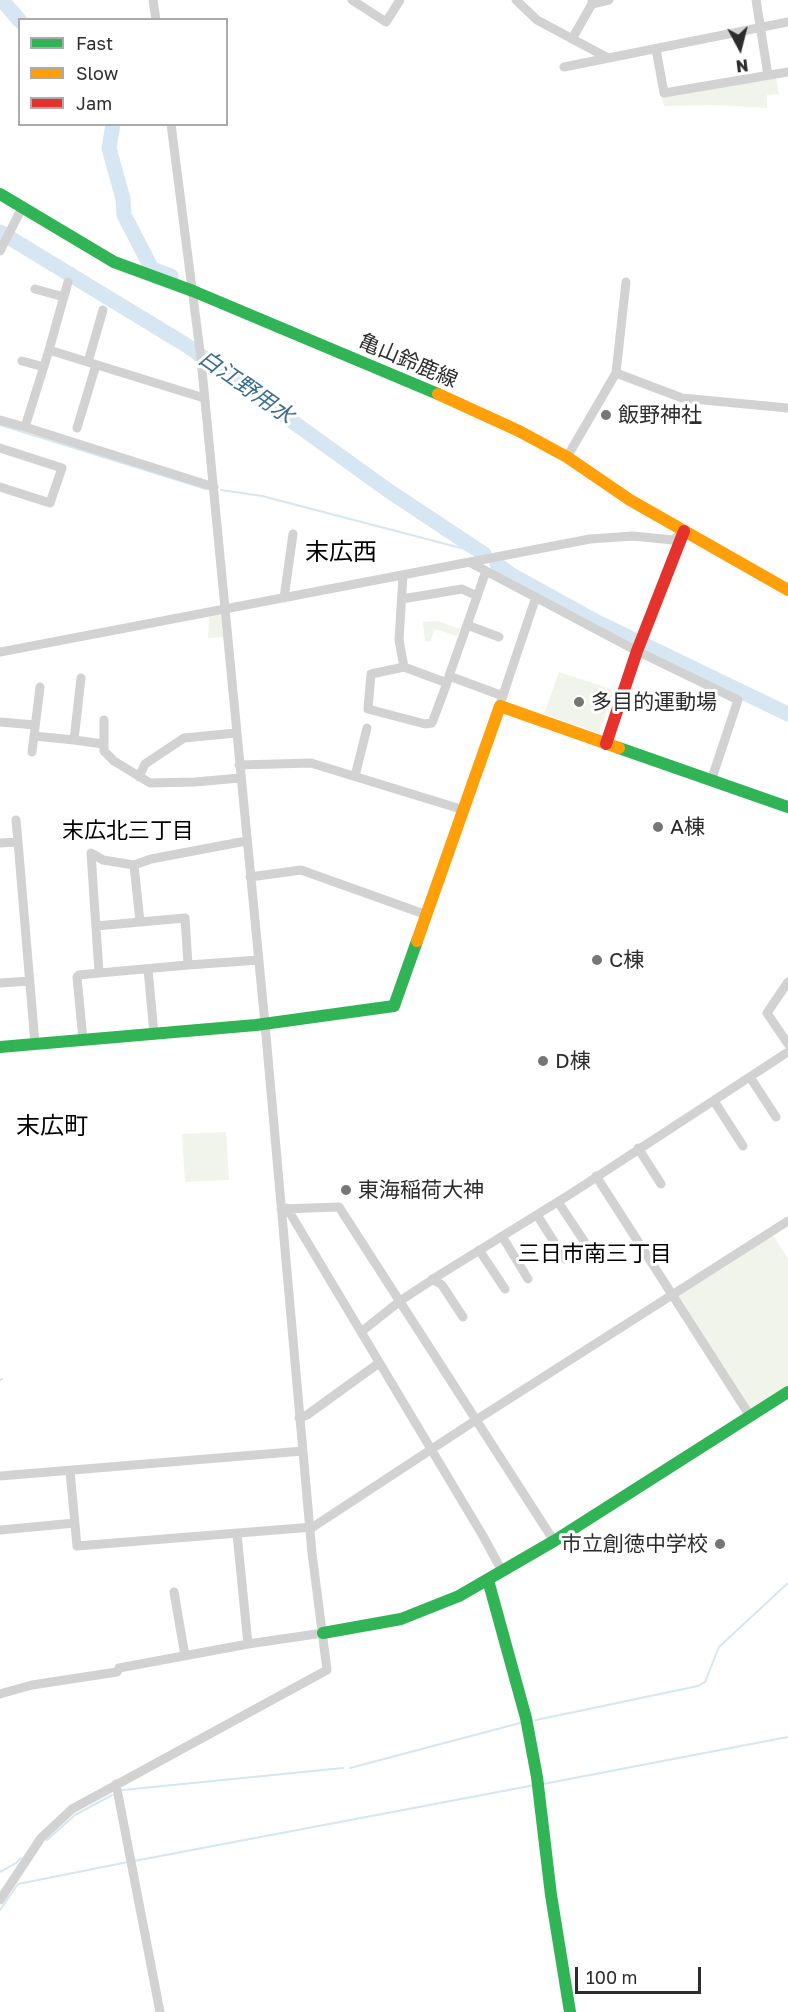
<!DOCTYPE html>
<meta charset="utf-8">
<style>
body{margin:0}
#map{position:relative;width:788px;height:2012px;overflow:hidden;background:#fff;font-family:"Golos Text",sans-serif}
canvas{display:block}
.legend{position:absolute;left:18px;top:18px;width:210px;height:108px;box-sizing:border-box;background:#fff;border:2px solid #ababab;margin:0;padding:8px 10px;list-style:none;font-size:18px;color:#2d2d2d}
.legend li{display:flex;align-items:center;gap:12px;height:30px}
.legend b{width:30px;border:2px solid #ababab}
.north{position:absolute;left:710px;top:18px;width:60px;height:60px;-webkit-text-stroke:4px #fff;paint-order:stroke;rotate:173deg;font-size:16px;font-weight:700;line-height:24px;text-align:center;color:#2d2d2d}
.north::after{content:'';display:block;margin:auto;width:21px;height:27px;background:#2d2d2d;clip-path:polygon(50% 0,100% 100%,50% 72%,0 100%)}
.scale{position:absolute;left:575px;top:1967px;width:126px;height:27px;box-sizing:border-box;border:3px solid #2d2d2d;border-top:0;padding-left:8px;font-size:18px;line-height:21px;white-space:nowrap;color:#2d2d2d;-webkit-text-stroke:4px #fff;paint-order:stroke}
</style>
<div id="map">
<canvas width="788" height="2012"></canvas>
<ul class="legend">
<li><b style="height:8px;background:#30b455"></b>Fast</li>
<li><b style="height:8px;background:#ff9f0a"></b>Slow</li>
<li><b style="height:8px;background:#e5322d"></b>Jam</li>
</ul>
<div class="north">N</div>
<div class="scale">100 m</div>
</div>
<script>
const g = document.querySelector('canvas').getContext('2d');
g.lineJoin = 'round';
function fillPath(path, color) { g.fillStyle = color; g.fill(path, 'evenodd'); }
const poly = rows => new Path2D(rows.map(r => 'M' + r).join(''));
function trace(path, color, width, dash) { g.strokeStyle = color; g.lineWidth = width; g.lineCap = dash ? 'butt' : 'round'; g.setLineDash(dash || []); g.stroke(path); }
function label(font, color, halo, rows, align = 'center') {
  g.font = font + ' "Golos Text","Noto Sans JP",sans-serif'; g.lineWidth = 6; g.setLineDash([]); g.textBaseline = 'middle'; g.strokeStyle = halo; g.fillStyle = color; for (const [text, x, y, turn = 0] of rows) {
    g.save(); g.translate(x, y); g.rotate((+turn || 0) * Math.PI / 180); g.textAlign = isNaN(turn) ? turn : align; if (halo) g.strokeText(text, 0, 0); g.fillText(text, 0, 0); g.restore();
  }
}
fillPath(poly([
 [776,78,779,94,767,95,767,108,717,105,664,106,662,96],
 [218,615,221,617,223,637,208,638,209,617],
 [438,621,460,629,457,636,435,629,430,642,425,641,423,622],
 [559,672,614,690,599,733,544,714],
 [226,1132,229,1180,185,1182,182,1134],
 [772,1234,788,1259,788,1387,750,1411,676,1295]
]), '#f0f4eb');
trace(poly([
 [0,425,206,489],
 [221,490,262,496,484,554],
 [0,1380,2,1379],
 [536,1720,698,1686,705,1682,719,1647,788,1583],
 [350,1768,520,1723],
 [543,1784,788,1737],
 [123,1790,343,1768],
 [47,1840,75,1815,112,1795],
 [134,1861,535,1785],
 [0,1872,16,1863,21,1858],
 [0,1910,18,1884,128,1862]
]), '#d6e6f2', 2);
trace(poly([
 [2,0,20,21],
 [113,124,109,148,123,199,124,215,152,269,171,276],
 [0,232,186,345,389,491,484,554],
 [497,564,510,574,597,622,788,714]
]), '#d6e6f2', 15);
trace(poly([
 [153,0,156,20],
 [352,0,386,22,400,0],
 [516,0,537,20,608,58],
 [756,0,768,75],
 [592,4,609,0],
 [572,39,592,4,592,0],
 [656,49,664,93,788,72],
 [564,67,788,22],
 [0,251,22,208],
 [35,289,64,297],
 [49,350,68,282],
 [22,361,44,367],
 [88,362,103,310],
 [616,373,682,398,788,408],
 [0,420,25,427,49,350,204,398],
 [25,427,214,487],
 [77,428,96,365],
 [0,448,62,468,50,503,0,487],
 [567,457,616,373,626,282],
 [471,563,637,651,738,700,711,781],
 [403,576,399,640,404,667],
 [284,598,293,534],
 [402,599,462,589,477,596],
 [467,625,499,637],
 [0,652,590,539,633,536,673,540,684,531],
 [449,676,486,571],
 [81,678,74,740,103,744],
 [447,683,404,667,371,674,368,709,425,724,432,723,447,683,449,676,503,696],
 [501,701,536,597],
 [104,720,104,751,114,761,150,783,195,782,240,778],
 [0,722,35,725],
 [34,736,40,687],
 [32,752,34,736,74,740],
 [239,765,311,763,464,810],
 [355,776,367,728],
 [139,777,145,764,184,738,236,733],
 [16,820,18,842],
 [0,843,18,842,35,1044],
 [134,865,140,922,185,918,188,965,99,973,91,853,103,860,134,865,151,859,246,841],
 [250,877,301,870,427,915],
 [96,926,140,922],
 [188,965,259,960],
 [148,969,154,1034],
 [788,982,767,1013,788,1044],
 [0,983,30,981],
 [83,1040,77,977,79,975,99,973],
 [750,1077,776,1117],
 [714,1101,743,1146],
 [638,1148,661,1184],
 [596,1176,750,1416],
 [558,1202,584,1241],
 [287,1208,483,1536,502,1571],
 [281,1209,339,1207,554,1541],
 [537,1215,565,1259],
 [502,1236,528,1279],
 [479,1250,505,1289],
 [432,1279,442,1285,463,1317],
 [361,1332,400,1301,441,1274,572,1193,788,1052],
 [299,1418,307,1415,379,1363],
 [70,1471,77,1546,313,1527,476,1420,788,1221],
 [0,1476,303,1451],
 [0,1530,75,1523],
 [237,1534,248,1644],
 [174,1592,185,1656],
 [0,1694,32,1685,117,1672,119,1668,248,1644,323,1633],
 [116,1784,160,2012],
 [0,1900,41,1838,72,1809,327,1670,312,1553,265,1024,201,359,171,124]
]), '#d2d2d2', 9);
trace(poly([
 [0,194,114,262,193,291,438,394],
 [619,748,788,807],
 [0,1047,256,1025,394,1006,417,941],
 [488,1580,526,1718,537,1777,551,1895,570,2012],
 [323,1633,401,1619,459,1596,554,1541,788,1392]
]), '#30b455', 12);
trace(poly([
 [438,394,519,431,567,457,630,500,788,590],
 [417,941,500,706,619,748]
]), '#ff9f0a', 12);
trace(poly([
 [606,744,637,651,684,531]
]), '#e5322d', 12);
for (const [x, y, r, color] of [
 [606,415,6,"#767676"],
 [579,702,6,"#767676"],
 [658,827,6,"#767676"],
 [597,960,6,"#767676"],
 [543,1061,6,"#767676"],
 [346,1190,6,"#767676"],
 [720,1544,6,"#767676"]
]) { const dot = new Path2D(); dot.arc(x, y, r, 0, 2 * Math.PI); g.fillStyle = color; g.fill(dot); trace(dot, '#fff', 2); }
label('21px', '#2d2d2d', '#fff', [
 ["亀山鈴鹿線",408,361,23]
]);
label('21px', '#2d2d2d', '#fff', [
 ["飯野神社",618,415],
 ["多目的運動場",591,702],
 ["A棟",670,827],
 ["C棟",609,960],
 ["D棟",555,1061],
 ["東海稲荷大神",358,1190],
 ["市立創徳中学校",708,1544,"right"]
], 'left');
label('italic 22px', '#396d91', '#fff', [
 ["白江野用水",246,387,35]
]);
label('22px', '#000', '#fff', [
 ["末広北三丁目",128,831],
 ["三日市南三丁目",595,1254]
]);
label('24px', '#000', '#fff', [
 ["末広西",341,552],
 ["末広町",52,1126]
]);
</script>
